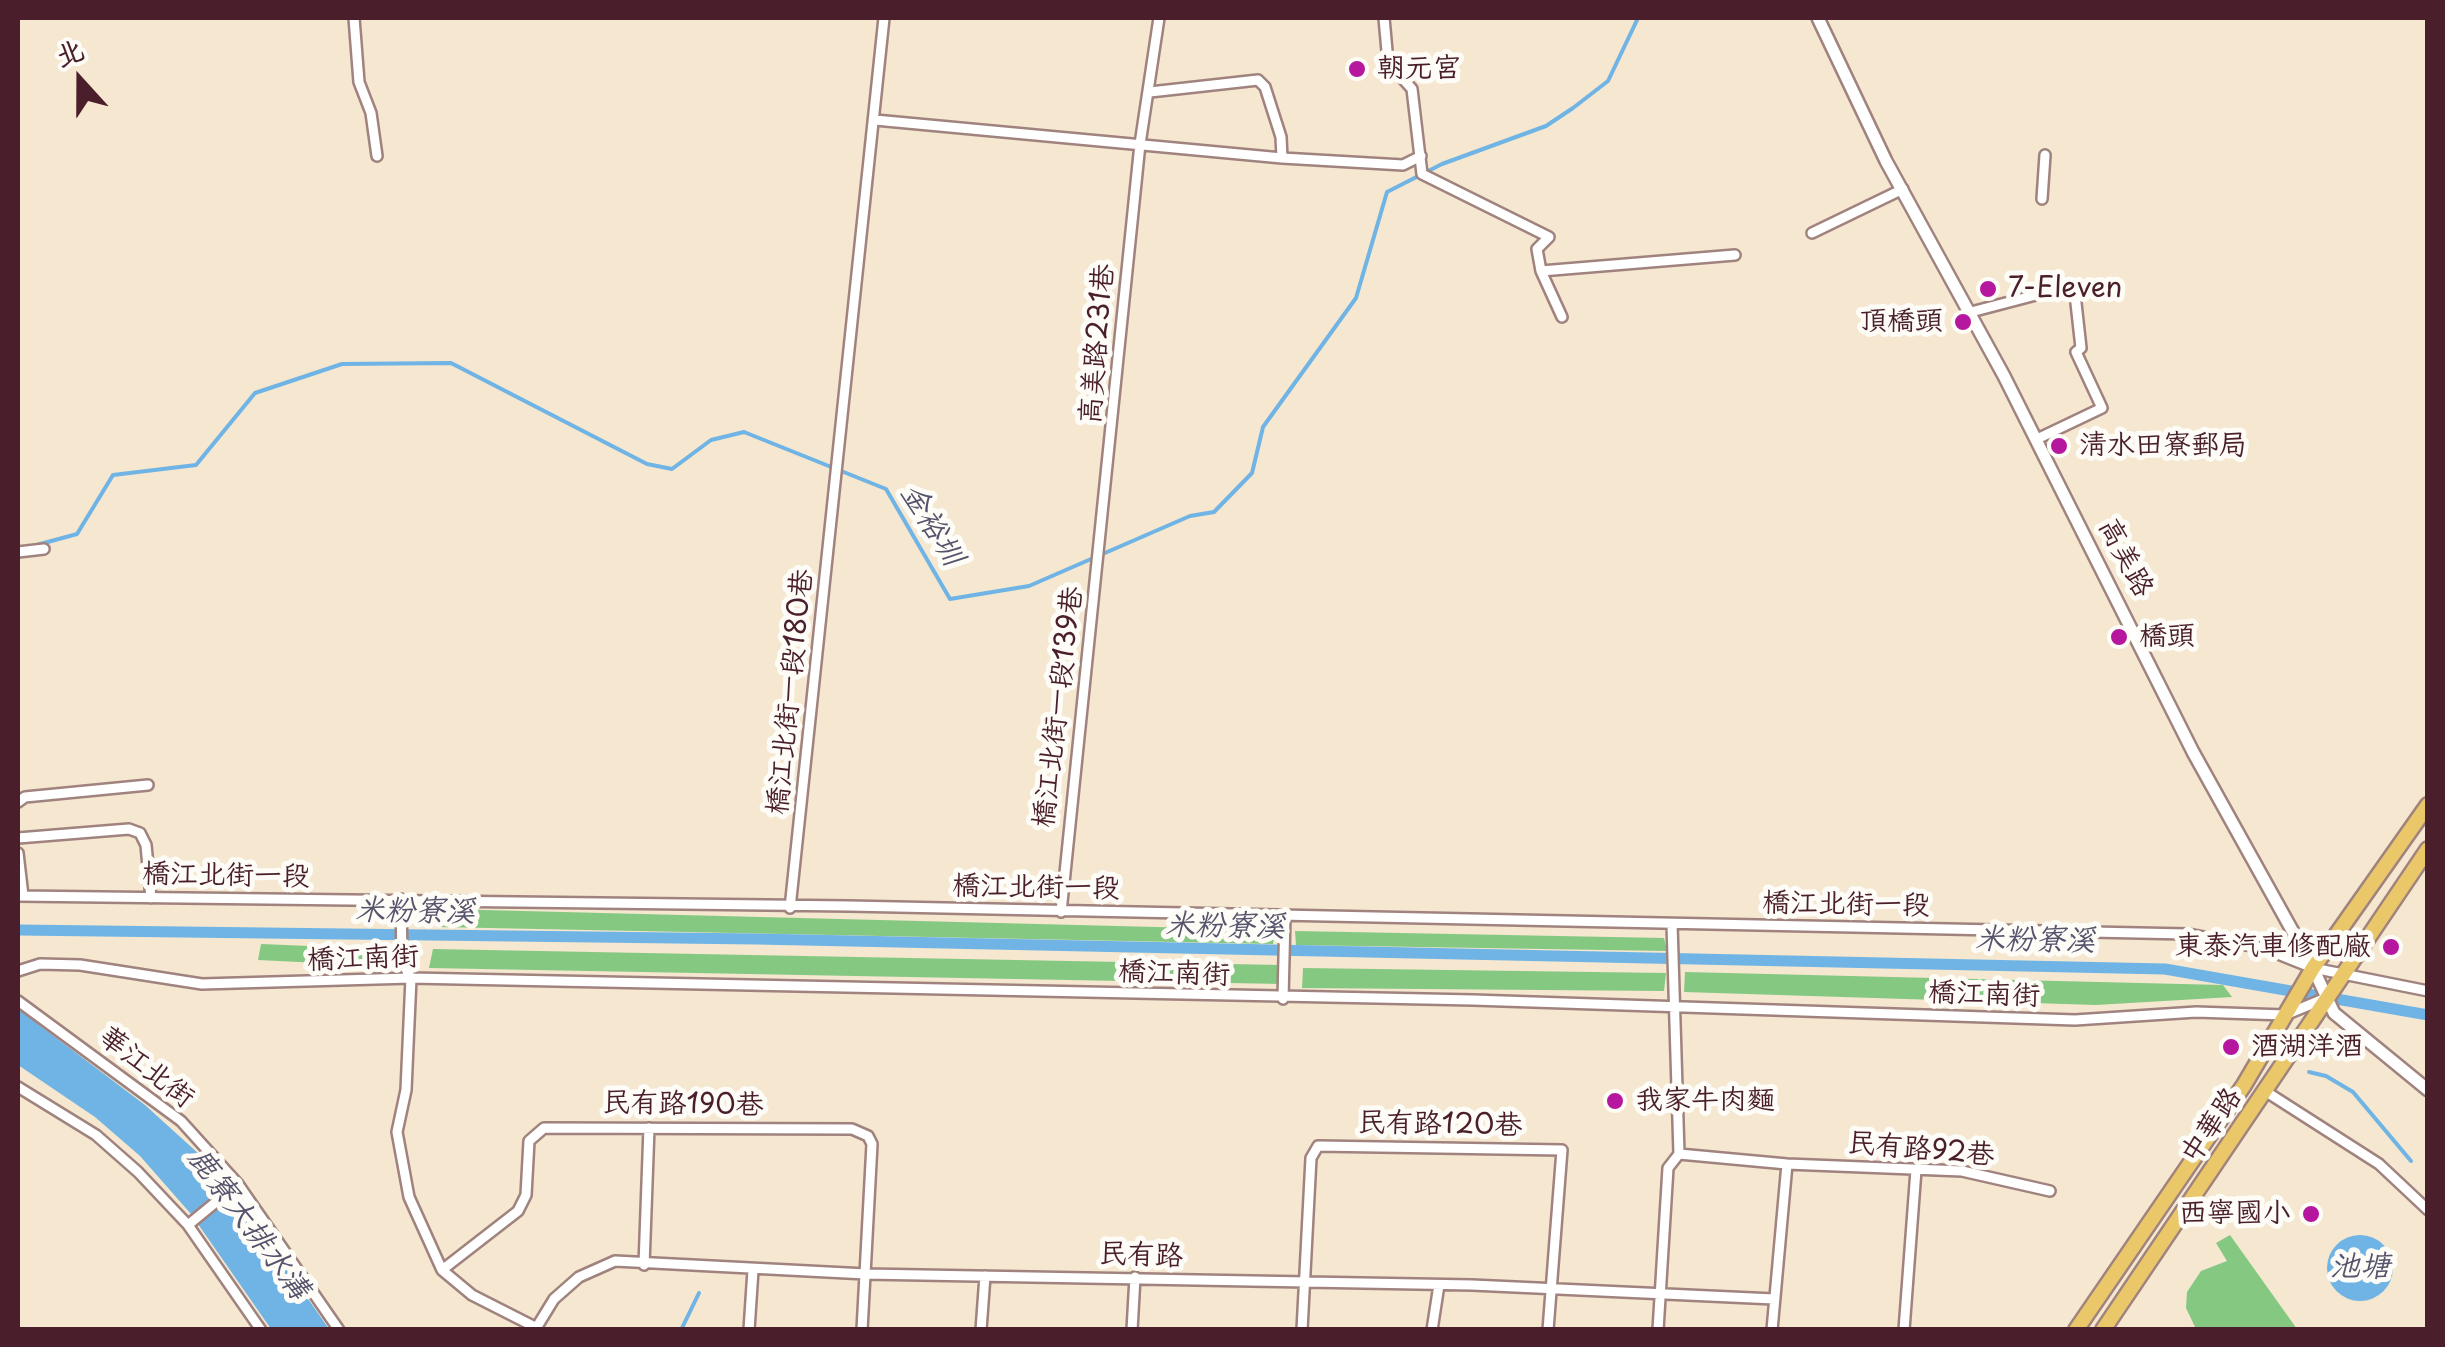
<!DOCTYPE html>
<meta charset="utf-8">
<style>
body{margin:0}
#map{position:relative;width:2445px;height:1347px;overflow:hidden;background:#f5e7d0;font-family:"Playpen Sans","LXGW WenKai TC",sans-serif}
canvas{display:block}
.frame{position:absolute;inset:0;border:20px solid #4a1f2b;pointer-events:none}
.north{position:absolute;left:30px;top:30px;width:100px;height:100px;-webkit-text-stroke:8px #fdfcf7;paint-order:stroke;rotate:339deg;font-size:28px;font-weight:700;line-height:40px;text-align:center;color:#4a1f2b}
.north::after{content:'';display:block;margin:auto;width:35px;height:45px;background:#4a1f2b;clip-path:polygon(50% 0,100% 100%,50% 72%,0 100%)}
</style>
<div id="map">
<canvas width="2445" height="1347"></canvas>
<div class="frame"></div>
<div class="north">北</div>
</div>
<script>
const g = document.querySelector('canvas').getContext('2d');
g.lineJoin = 'round';
function fillPath(path, color) { g.fillStyle = color; g.fill(path, 'evenodd'); }
const poly = rows => new Path2D(rows.map(r => 'M' + r).join(''));
function trace(path, color, width, dash) { g.strokeStyle = color; g.lineWidth = width; g.lineCap = dash ? 'butt' : 'round'; g.setLineDash(dash || []); g.stroke(path); }
function label(font, color, halo, rows, align = 'center') {
  g.font = font + ' "Playpen Sans","LXGW WenKai TC",sans-serif'; g.lineWidth = 10; g.setLineDash([]); g.textBaseline = 'middle'; g.strokeStyle = halo; g.fillStyle = color; for (const [text, x, y, turn = 0] of rows) {
    g.save(); g.translate(x, y); g.rotate((+turn || 0) * Math.PI / 180); g.textAlign = isNaN(turn) ? turn : align; if (halo) g.strokeText(text, 0, 0); g.fillText(text, 0, 0); g.restore();
  }
}
fillPath(poly([
 [444,909,1275,930,1273,944,440,927],
 [1295,931,1664,938,1667,951,1296,945],
 [261,944,405,950,403,967,258,960],
 [433,949,1281,965,1282,984,429,968],
 [1303,968,1666,973,1664,991,1302,988],
 [1685,972,2223,985,2232,997,2096,1005,1684,992],
 [2230,1235,2297,1329,2196,1329,2186,1308,2187,1292,2201,1271,2227,1261,2216,1243]
]), '#85c882');
fillPath(poly([
 [18,1009,145,1105,221,1174,329,1329,271,1329,191,1214,140,1156,95,1117,18,1065],
 '2327 1268a33 33 0 1 1 66 0a33 33 0 1 1-66 0Z'
]), '#6fb4e5');
trace(poly([
 [33,546,77,534,113,475,196,465,255,393,342,364,451,363,647,464,672,469,711,440,744,432,886,489,950,599,1029,586,1190,516,1214,512,1252,473,1263,427,1356,298,1387,192,1442,164,1546,126,1573,108,1608,81,1638,18],
 [2309,1072,2326,1076,2353,1092,2411,1161],
 [681,1330,699,1293]
]), '#6fb4e5', 4);
trace(poly([
 [18,930,757,939,2165,969,2428,1015]
]), '#6fb4e5', 11);
const minor = poly([
 [354,18,359,82,371,113,377,156],
 [1384,18,1388,62,1412,89,1422,174,1549,237,1537,249,1541,271,1562,317],
 [1150,92,1258,80,1265,87,1281,137,1282,158],
 [875,120,1282,158,1403,165,1421,156],
 [2042,199,2045,155],
 [1812,233,1903,189],
 [1541,271,1735,255],
 [1971,312,2074,285,2081,348,2076,352,2102,408,2037,439],
 [18,552,44,549],
 [18,802,25,797,148,785],
 [18,838,129,829,140,833,146,845,151,898],
 [18,853,23,896],
 [18,896,849,906,2187,934,2263,948,2313,968,2428,991],
 [401,899,402,962,411,978,406,1090,397,1132,409,1197,442,1270,472,1295,535,1327],
 [790,908,884,18],
 [1061,912,1140,144,1159,18],
 [1672,924,1679,1154],
 [18,971,40,964,80,965,202,984,411,978,1473,1000,2075,1020,2196,1012,2285,1015,2326,998],
 [1283,999,1285,916],
 [18,1001,181,1121,238,1184,339,1330],
 [18,1087,96,1135,138,1172,188,1225,261,1330],
 [2265,1091,2379,1164,2428,1210],
 [1679,1154,1787,1164,1962,1171,2050,1191],
 [188,1225,238,1184],
 [644,1265,649,1128],
 [442,1270,518,1211,526,1195,529,1141,544,1128,852,1129,868,1136,872,1144,862,1330],
 [535,1330,554,1299,579,1277,615,1261,866,1274,1472,1285,1774,1299],
 [749,1330,753,1270],
 [981,1330,985,1276],
 [1132,1330,1135,1277],
 [1302,1330,1311,1158,1318,1146,1562,1150,1548,1330],
 [1432,1330,1439,1285],
 [1658,1330,1668,1168,1679,1154],
 [1772,1330,1787,1164],
 [1904,1330,1916,1170]
]);
const tertiary = poly([
 [1818,18,1886,161,2004,376,2193,752,2313,968,2334,1013,2428,1090]
]);
const primary = poly([
 [2076,1330,2244,1085,2313,968,2428,805],
 [2103,1330,2428,849]
]);
trace(minor, '#a0837e', 14);
trace(tertiary, '#a0837e', 16);
trace(primary, '#a0837e', 19);
trace(minor, '#fff', 9);
trace(tertiary, '#fff', 11);
trace(primary, '#eac769', 14);
for (const [x, y, r, color] of [
 [1357,69,10,"#b5179e"],
 [1988,289,10,"#b5179e"],
 [1963,322,10,"#b5179e"],
 [2059,446,10,"#b5179e"],
 [2119,637,10,"#b5179e"],
 [2391,947,10,"#b5179e"],
 [2231,1047,10,"#b5179e"],
 [1615,1101,10,"#b5179e"],
 [2311,1214,10,"#b5179e"]
]) { const dot = new Path2D(); dot.arc(x, y, r, 0, 2 * Math.PI); g.fillStyle = color; g.fill(dot); trace(dot, '#fdfcf7', 4); }
label('28px', '#4a1f2b', '#fdfcf7', [
 ["朝元宮",1377,69],
 ["7-Eleven",2008,289],
 ["頂橋頭",1943,322,"right"],
 ["清水田寮郵局",2079,446],
 ["橋頭",2139,637],
 ["東泰汽車修配廠",2371,947,"right"],
 ["酒湖洋酒",2251,1047],
 ["我家牛肉麵",1635,1101],
 ["西寧國小",2291,1214,"right"]
], 'left');
label('28px', '#4a1f2b', '#fdfcf7', [
 ["高美路231巷",1098,344,-85],
 ["高美路",2125,558,62],
 ["橋江北街一段180巷",791,692,-84],
 ["橋江北街一段139巷",1059,707,-83],
 ["橋江北街一段",226,876,1],
 ["橋江北街一段",1036,888,1],
 ["橋江北街一段",1846,905,1],
 ["橋江南街",363,959,-2],
 ["橋江南街",1174,974,2],
 ["橋江南街",1984,995,2],
 ["華江北街",146,1068,38],
 ["民有路190巷",683,1105,1],
 ["民有路120巷",1440,1125,1],
 ["中華路",2212,1126,-56],
 ["民有路92巷",1921,1150,5],
 ["民有路",1141,1256,2]
]);
label('italic 30px', '#57536c', '#fdfcf7', [
 ["金裕圳",931,525,58],
 ["米粉寮溪",415,912,1],
 ["米粉寮溪",1225,927,1],
 ["米粉寮溪",2035,941,1],
 ["鹿寮大排水溝",248,1224,53],
 ["池塘",2360,1268]
]);
</script>
